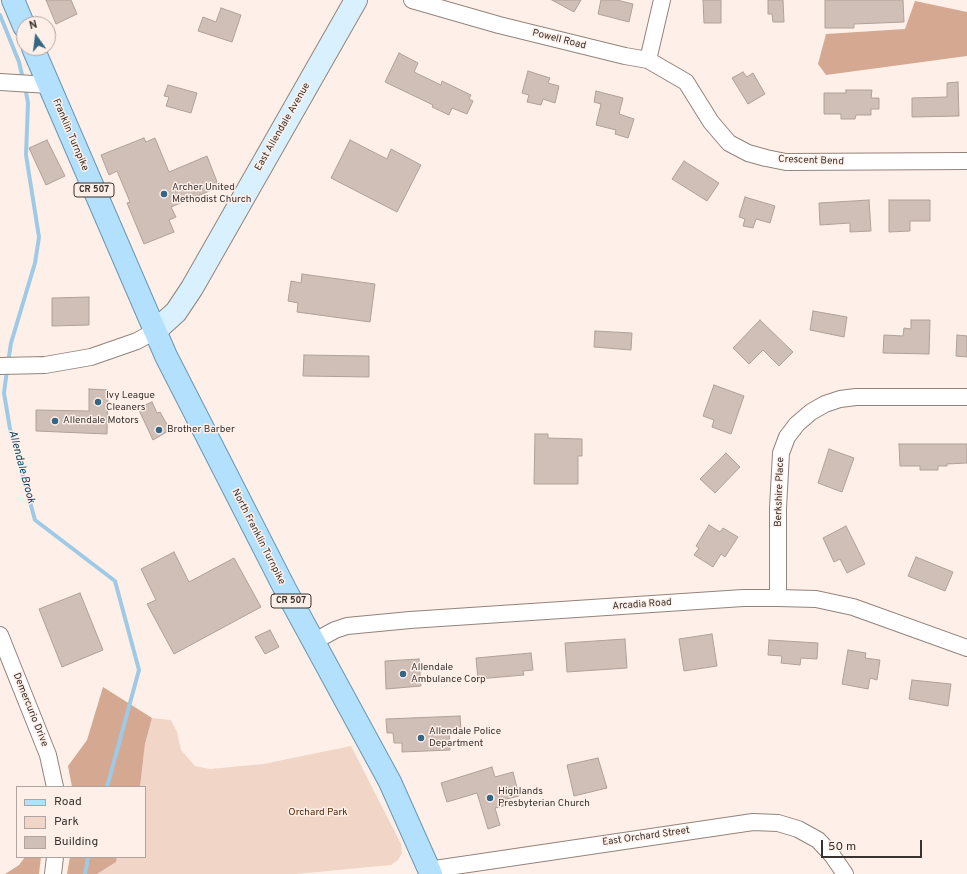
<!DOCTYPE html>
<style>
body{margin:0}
#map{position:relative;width:967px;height:874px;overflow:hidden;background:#fef0e9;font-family:Overpass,sans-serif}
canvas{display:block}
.legend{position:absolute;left:16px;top:786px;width:130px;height:72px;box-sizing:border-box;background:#fef0e9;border:1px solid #afa49f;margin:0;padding:5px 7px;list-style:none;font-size:12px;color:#39322f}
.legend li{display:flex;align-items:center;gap:8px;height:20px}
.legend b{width:20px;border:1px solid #afa49f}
.north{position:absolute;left:16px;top:16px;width:40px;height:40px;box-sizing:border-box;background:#fef0e9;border:1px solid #afa49f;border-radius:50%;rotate:346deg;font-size:11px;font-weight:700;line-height:16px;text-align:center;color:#39322f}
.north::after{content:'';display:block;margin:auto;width:14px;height:18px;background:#356785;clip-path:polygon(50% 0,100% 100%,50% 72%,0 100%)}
.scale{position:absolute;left:821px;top:840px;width:101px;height:18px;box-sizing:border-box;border:2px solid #39322f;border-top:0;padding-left:5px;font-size:12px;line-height:14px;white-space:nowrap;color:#39322f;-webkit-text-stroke:3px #fef0e9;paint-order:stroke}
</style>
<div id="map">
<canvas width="967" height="874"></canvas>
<ul class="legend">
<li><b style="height:5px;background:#b3e0fc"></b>Road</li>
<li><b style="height:11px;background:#f1d5c6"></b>Park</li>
<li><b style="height:11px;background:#d0bfb6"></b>Building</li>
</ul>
<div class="north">N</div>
<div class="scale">50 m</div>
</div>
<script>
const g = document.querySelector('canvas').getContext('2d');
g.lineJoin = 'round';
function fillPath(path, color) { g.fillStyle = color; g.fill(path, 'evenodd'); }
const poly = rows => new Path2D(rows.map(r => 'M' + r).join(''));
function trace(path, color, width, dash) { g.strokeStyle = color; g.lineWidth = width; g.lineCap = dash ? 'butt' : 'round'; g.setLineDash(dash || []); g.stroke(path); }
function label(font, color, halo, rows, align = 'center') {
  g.font = font + ' Overpass,sans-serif'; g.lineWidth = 3; g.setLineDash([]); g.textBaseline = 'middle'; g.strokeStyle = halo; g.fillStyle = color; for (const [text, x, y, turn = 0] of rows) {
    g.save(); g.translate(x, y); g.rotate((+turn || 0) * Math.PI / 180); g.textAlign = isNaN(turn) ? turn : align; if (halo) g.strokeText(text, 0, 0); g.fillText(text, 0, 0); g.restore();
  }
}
fillPath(poly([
 [152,718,171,720,177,732,181,750,195,766,210,769,263,764,351,746,401,844,402,853,398,860,391,865,296,874,97,874,116,862,117,857,145,857,145,787,140,787,145,744]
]), '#f1d5c6');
fillPath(poly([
 [915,1,967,12,967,56,826,75,818,64,826,34,905,29],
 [103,687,152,718,145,744,140,787,72,787,68,766,87,740],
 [25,857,41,857,39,874,5,874,19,865],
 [70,857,117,857,116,862,97,874,67,874]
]), '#d4a891');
trace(poly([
 [0,15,19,62,23,79],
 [8,363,11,343,35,263,39,237,26,155,28,103,25,87],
 [7,370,4,393,10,429,35,520,115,581,139,670,107,787],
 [85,874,88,857]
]), '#9ecae6', 4);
const building = poly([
 [46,0,71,0,77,14,56,24,46,0],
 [552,0,581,0,574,12,552,0],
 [601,0,617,0,633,4,629,22,598,14,601,0],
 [703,0,721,0,721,23,704,23,703,0],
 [768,0,783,0,784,22,773,22,772,14,768,14,768,0],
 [825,0,903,0,904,22,854,24,854,28,825,28,825,0],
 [221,8,241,15,232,42,198,31,203,17,216,22,221,8],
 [399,53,418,63,414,72,441,85,442,81,471,95,469,99,473,101,467,114,452,108,449,115,432,107,433,105,385,82,399,53],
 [528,71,550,78,548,83,559,86,555,103,543,99,541,105,527,102,529,95,522,93,528,71],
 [743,72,747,77,753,73,765,94,748,104,732,78,743,72],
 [958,82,959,116,912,117,912,98,947,97,947,83,958,82],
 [168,85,197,93,191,113,166,106,169,97,164,96,168,85],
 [846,90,872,90,871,98,879,98,879,109,871,109,871,115,856,115,855,119,841,119,841,114,824,114,824,93,846,93,846,90],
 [596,91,623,98,619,114,634,119,628,138,615,134,616,130,596,125,601,104,594,102,596,91],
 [144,138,146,142,155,138,169,172,207,156,219,187,171,207,176,217,169,220,174,232,144,244,127,203,130,202,117,171,109,175,101,155,144,138],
 [47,140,65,176,46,185,29,148,47,140],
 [350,140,387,159,391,149,421,165,397,212,331,178,350,140],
 [684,161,719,183,707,201,672,179,684,161],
 [745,197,775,206,770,223,756,219,753,228,743,226,745,219,739,217,745,197],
 [869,200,871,231,850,232,850,223,820,225,819,203,869,200],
 [889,200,930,200,930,221,910,221,910,231,889,232,889,200],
 [302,274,375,284,370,322,297,312,298,303,288,301,291,281,301,283,302,274],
 [89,297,89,325,52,326,52,298,89,297],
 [813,311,847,317,844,337,810,330,813,311],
 [760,320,793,352,779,366,763,350,749,364,733,348,760,320],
 [911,320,930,320,929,354,883,353,884,335,903,336,904,328,911,329,911,320],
 [595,331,632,333,631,350,594,347,595,331],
 [957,335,967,336,967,357,956,356,957,335],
 [304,355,369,356,369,377,303,376,304,355],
 [714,385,744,396,731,434,712,427,714,420,703,416,714,385],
 [89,389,108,390,107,434,36,431,36,410,89,411,89,389],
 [152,402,157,413,160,412,170,430,153,440,138,408,152,402],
 [535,434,548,434,548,438,582,439,582,456,578,456,578,484,534,484,535,434],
 [899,444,967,444,967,463,947,464,947,466,938,466,938,470,920,470,920,466,900,466,899,444],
 [829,449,854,458,842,492,818,483,829,449],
 [726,453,740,467,715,493,700,479,726,453],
 [709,525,720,532,723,528,738,537,725,557,721,554,713,567,694,555,699,548,696,546,709,525],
 [846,526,865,564,847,573,840,559,834,562,823,538,846,526],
 [174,552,189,582,234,558,261,607,174,654,147,604,156,600,141,569,174,552],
 [916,557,953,572,945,591,908,576,916,557],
 [80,593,103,650,62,667,39,609,80,593],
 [270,630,279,647,265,654,255,637,270,630],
 [712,634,717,666,684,671,679,639,712,634],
 [625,639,627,668,567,672,565,643,625,639],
 [769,640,818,643,817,659,801,658,800,665,781,663,782,656,768,655,769,640],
 [848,650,866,653,865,658,880,660,877,680,870,678,868,689,842,684,848,650],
 [531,653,533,670,523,671,524,675,478,679,476,658,531,653],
 [419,659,421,686,386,689,385,661,419,659],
 [912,680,951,684,948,706,909,699,912,680],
 [460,716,461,730,449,730,450,750,402,752,402,743,394,743,393,733,387,733,386,719,460,716],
 [598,758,607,788,574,796,567,765,598,758],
 [492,767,495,777,513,772,519,796,502,800,504,806,495,808,500,825,488,829,477,793,447,802,441,783,492,767]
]);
fillPath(building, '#d0bfb6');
trace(building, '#b0a098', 1);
const street = poly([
 [412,0,499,25,625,56,648,60,686,82,711,122,729,143,748,153,766,158,786,162,967,161],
 [648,60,662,0],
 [0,82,49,85],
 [0,366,45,365,91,357,137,341,155,331],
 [778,598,778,508,781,453,787,437,797,424,811,412,825,404,840,399,856,397,967,397],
 [0,635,48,755,55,787],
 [313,642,335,630,347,626,410,620,743,598,778,598,816,599,853,607,967,648],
 [428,870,753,822,778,823,798,829,818,840,832,855,845,874],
 [53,874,55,857]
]);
const secondary = poly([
 [155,331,176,312,192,288,356,0]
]);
const primary = poly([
 [13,0,24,26],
 [33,48,166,356,285,589,390,782,431,874]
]);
trace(street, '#92837b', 18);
trace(secondary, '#92837b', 24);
trace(primary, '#6896b3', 24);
trace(street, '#fff', 16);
trace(secondary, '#d9f0fe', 22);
trace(primary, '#b3e0fc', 22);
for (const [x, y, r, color] of [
 [164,194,4,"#356785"],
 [98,402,4,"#356785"],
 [55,421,4,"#356785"],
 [159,430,4,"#356785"],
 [403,674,4,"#356785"],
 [421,738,4,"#356785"],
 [490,798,4,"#356785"]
]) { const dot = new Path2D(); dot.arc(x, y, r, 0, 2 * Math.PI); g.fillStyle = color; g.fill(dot); trace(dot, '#fef0e9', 1.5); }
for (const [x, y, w] of [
 [94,190,40],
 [291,601,40]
]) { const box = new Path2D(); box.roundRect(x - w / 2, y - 7, w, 14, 3); g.fillStyle = '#fef0e9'; g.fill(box); trace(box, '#39322f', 1); }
label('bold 9px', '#39322f', null, [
 ["CR 507",94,190],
 ["CR 507",291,601]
]);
label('10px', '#39322f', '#fef0e9', [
 ["Powell Road",559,40,14],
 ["East Allendale Avenue",283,127,-60],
 ["Franklin Turnpike",70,135,67],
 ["Crescent Bend",811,161,2],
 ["Berkshire Place",780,492,-88],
 ["North Franklin Turnpike",258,537,63],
 ["Arcadia Road",642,605,-4],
 ["Demercurio Drive",30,710,68],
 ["East Orchard Street",646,837,-8]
]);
label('10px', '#39322f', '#fef0e9', [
 ["Archer United",172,188],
 ["Methodist Church",172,200],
 ["Ivy League",106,396],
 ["Cleaners",106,408],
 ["Allendale Motors",63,421],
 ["Brother Barber",167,430],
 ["Allendale",411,668],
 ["Ambulance Corp",411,680],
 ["Allendale Police",429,732],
 ["Department",429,744],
 ["Highlands",498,792],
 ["Presbyterian Church",498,804]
], 'left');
label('10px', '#5a2400', '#fef0e9', [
 ["Orchard Park",318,813]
]);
label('italic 11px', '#0b435f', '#fef0e9', [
 ["Allendale Brook",21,467,75]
]);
</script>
